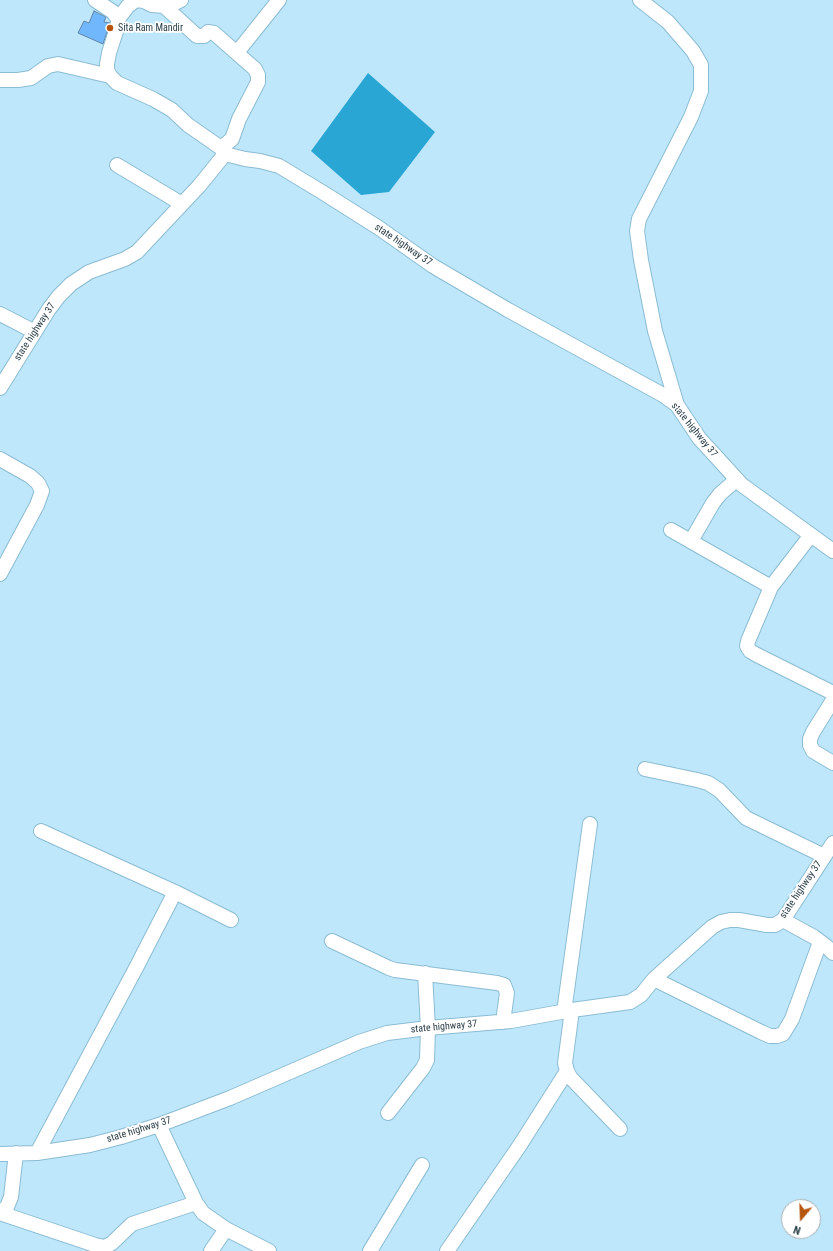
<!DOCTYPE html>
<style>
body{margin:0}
#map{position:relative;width:833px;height:1251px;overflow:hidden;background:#bfe7fb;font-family:"Roboto Condensed",sans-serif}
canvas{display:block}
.north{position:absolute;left:781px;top:1199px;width:40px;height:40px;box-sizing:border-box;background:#fff;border:1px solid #a9b1b5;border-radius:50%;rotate:199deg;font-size:11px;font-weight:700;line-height:16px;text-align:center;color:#273c45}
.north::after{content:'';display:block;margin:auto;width:14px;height:18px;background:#b55510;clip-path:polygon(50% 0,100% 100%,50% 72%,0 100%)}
</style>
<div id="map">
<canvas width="833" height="1251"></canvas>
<div class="north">N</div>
</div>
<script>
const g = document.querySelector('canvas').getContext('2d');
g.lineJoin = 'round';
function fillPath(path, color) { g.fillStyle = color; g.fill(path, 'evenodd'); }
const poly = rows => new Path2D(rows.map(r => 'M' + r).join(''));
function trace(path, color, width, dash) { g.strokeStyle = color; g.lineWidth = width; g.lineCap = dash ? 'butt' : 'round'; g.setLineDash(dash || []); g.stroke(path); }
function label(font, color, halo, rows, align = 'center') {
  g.font = font + ' "Roboto Condensed",sans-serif'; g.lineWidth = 3.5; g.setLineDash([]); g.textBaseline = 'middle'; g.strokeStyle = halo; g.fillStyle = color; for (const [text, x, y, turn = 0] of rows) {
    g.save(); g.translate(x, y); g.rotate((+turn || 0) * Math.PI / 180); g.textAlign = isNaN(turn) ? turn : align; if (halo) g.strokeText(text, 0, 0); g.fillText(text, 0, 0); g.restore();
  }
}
fillPath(poly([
 [368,73,435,132,389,192,361,195,311,151]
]), '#2aa6d5');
const building = poly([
 [94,11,106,17,104,22,110,23,103,44,78,33,84,21,89,23,94,11]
]);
fillPath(building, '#70b7fc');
trace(building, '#6585a5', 1);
const minor = poly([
 [95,0,113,12,118,19,118,25,109,53,107,64,107,70,110,76,117,83,153,99,172,110,188,125,221,148,225,154],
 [640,0,668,22,693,51,701,65,701,91,691,117,639,219,637,231,641,260,655,331,677,405],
 [164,6,197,36,204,36,208,32,214,33,239,55],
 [118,19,128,6,136,0,144,1,152,5,164,6,173,4,181,0],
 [0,80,18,80,31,78,48,66,58,64,110,76],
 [221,148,232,139,239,119,258,82,258,75,255,69,239,55,239,50,279,0],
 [117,165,182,204],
 [0,314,35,332],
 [0,388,49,309,59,296,71,284,89,272,125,259,137,252,199,186,225,154,245,159,260,161,279,166,322,192,379,228,433,266,508,310,663,395,677,405,699,438,742,485,833,551],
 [0,459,30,476,38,483,42,491,37,505,0,574],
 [671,530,771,587],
 [811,535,771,587,748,641,747,646,750,651,757,655,833,693],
 [691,541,713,503,720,494,736,480],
 [833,700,813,732,810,739,810,745,813,751,833,763],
 [645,769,697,780,708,783,719,790,746,818,824,856],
 [41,831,175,892,231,920],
 [783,920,814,937,826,946,833,953],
 [332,941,389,968,395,970,497,983,504,985,507,993,503,1022],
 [654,979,761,1032,770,1036,777,1036,783,1034,792,1019,820,942],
 [572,1010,565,1063,567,1071,570,1077,620,1129],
 [564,1012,590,824],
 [388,1113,423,1068,427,1060,428,1028,425,973],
 [159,1125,196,1203,203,1213,226,1229,269,1251],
 [37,1153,137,966,175,892],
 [0,1154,37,1153,90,1145,121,1137,159,1125,230,1098,359,1042,387,1033,428,1028,511,1021,572,1010,630,1002,641,995,654,979,712,927,721,922,730,920,739,920,767,925,775,925,783,920,833,843],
 [0,1212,7,1207,11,1197,16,1153],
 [0,1213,95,1245,105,1247,112,1243,132,1224,196,1203],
 [211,1251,226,1229],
 [370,1251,422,1165],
 [447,1251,520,1145,567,1071]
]);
trace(minor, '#8bbcd3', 16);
trace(minor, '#fff', 14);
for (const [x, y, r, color] of [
 [110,28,4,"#b55510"]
]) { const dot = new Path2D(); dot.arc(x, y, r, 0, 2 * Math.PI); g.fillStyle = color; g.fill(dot); trace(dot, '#fff', 1.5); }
label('10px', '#273c45', '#fff', [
 ["Sita Ram Mandir",118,28]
], 'left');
label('10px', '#273c45', '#fff', [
 ["state highway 37",403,245,34],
 ["state highway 37",35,332,-57],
 ["state highway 37",694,430,51],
 ["state highway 37",801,890,-56],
 ["state highway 37",444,1027,-5],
 ["state highway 37",139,1130,-17]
]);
</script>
